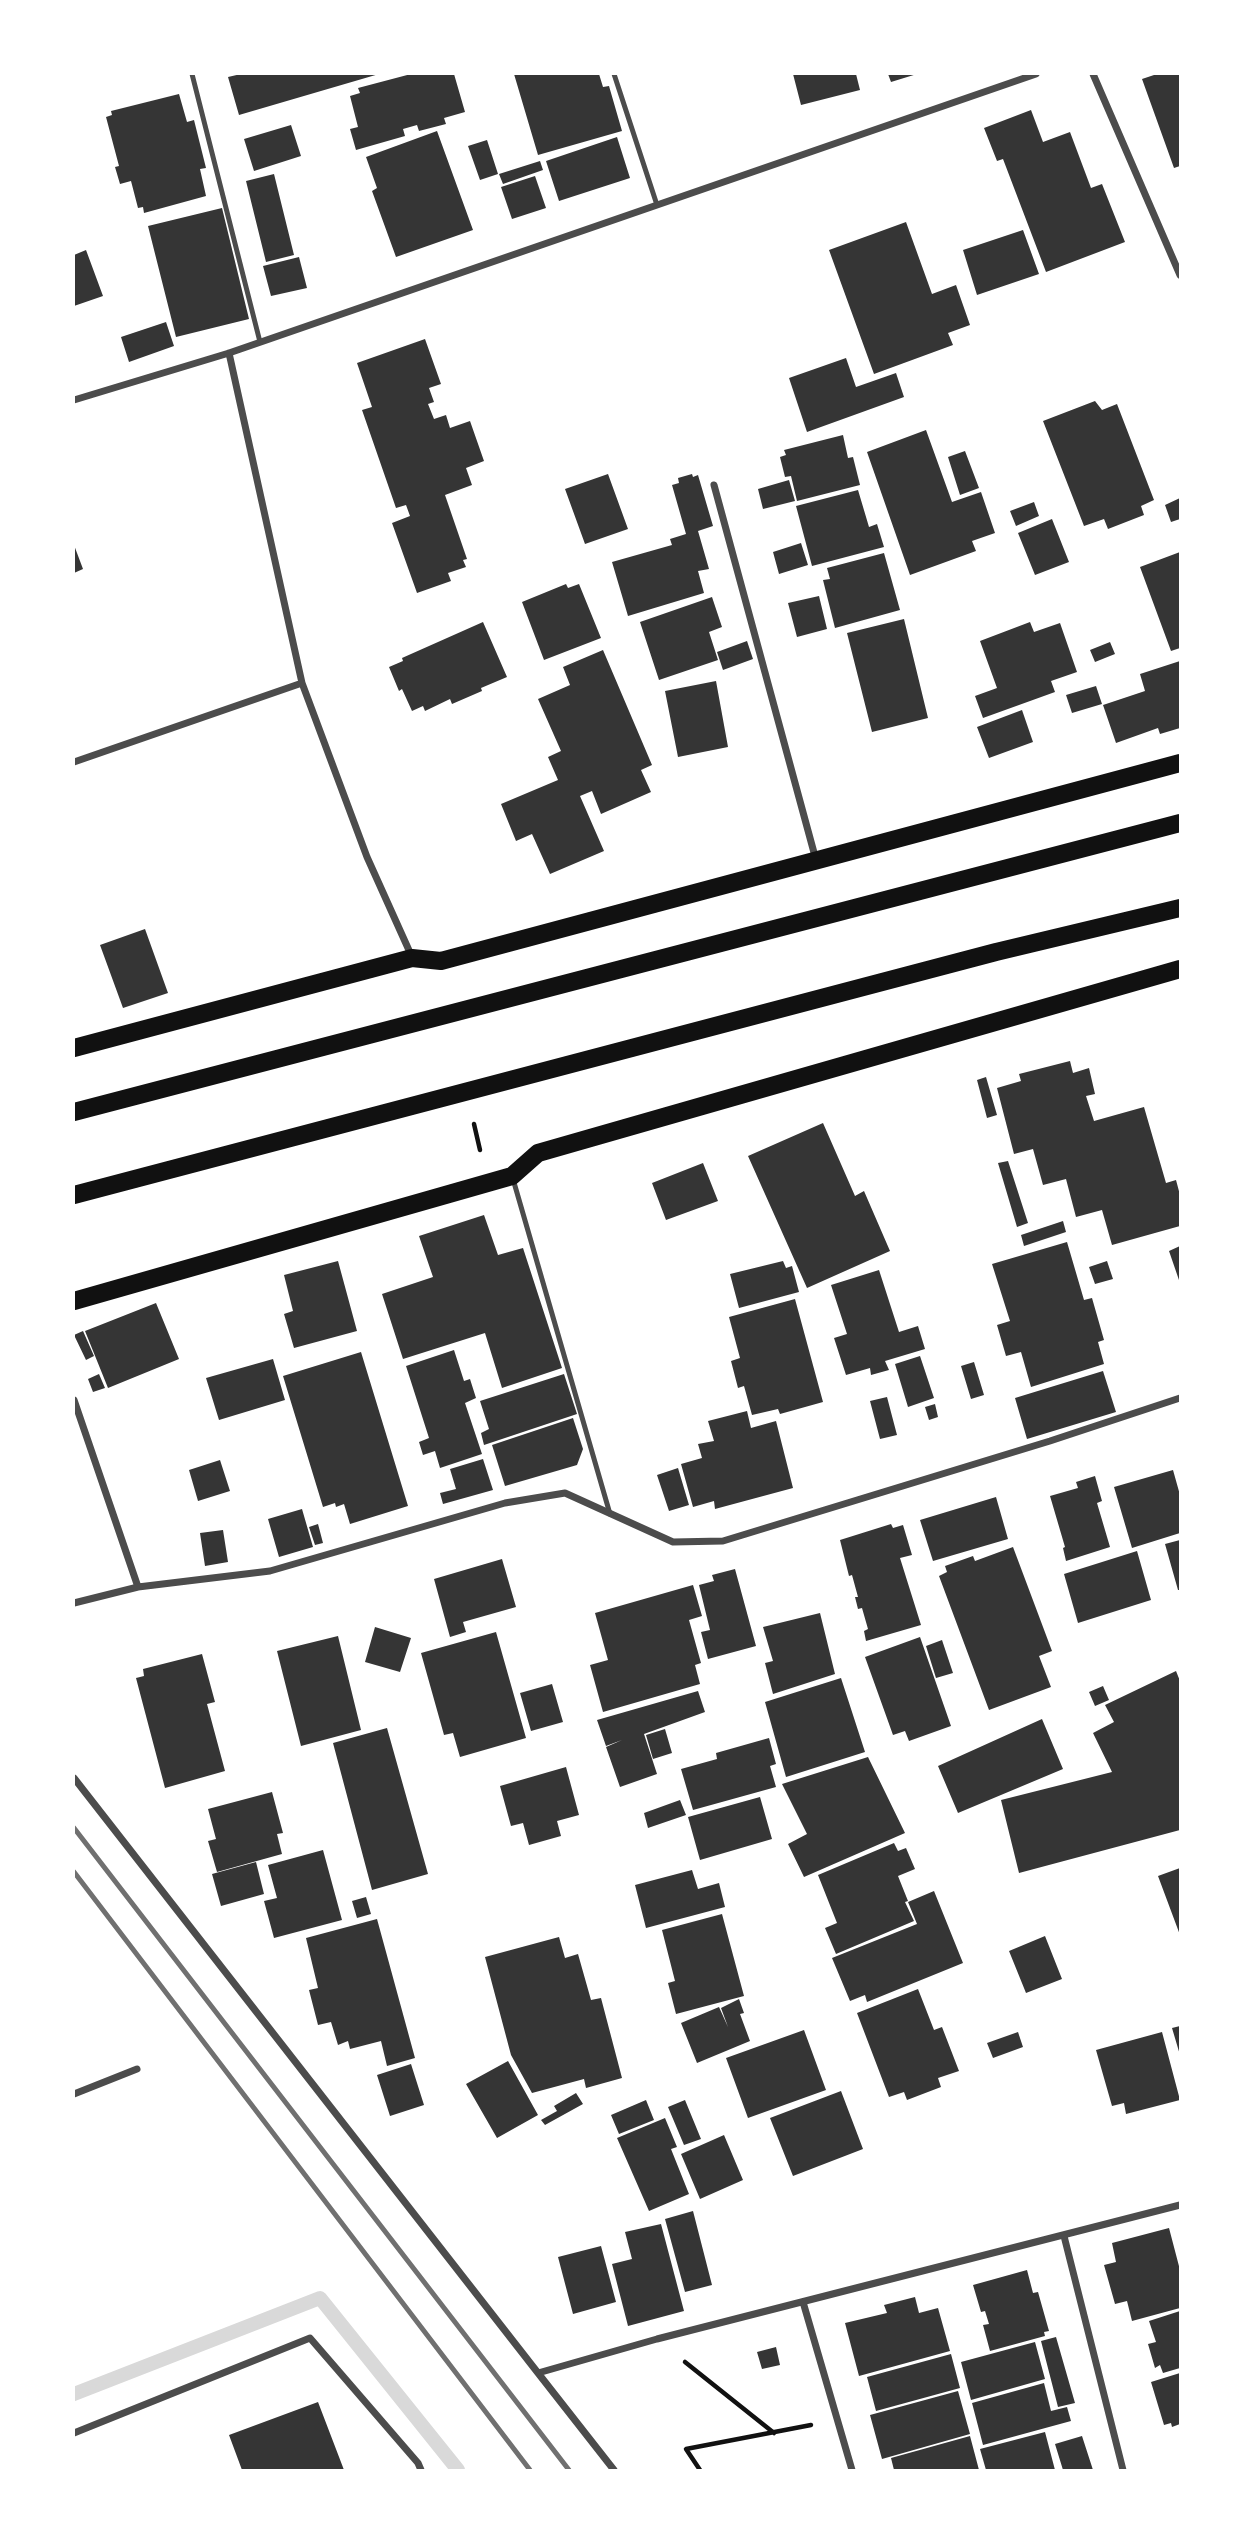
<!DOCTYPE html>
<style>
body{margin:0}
#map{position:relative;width:1254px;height:2544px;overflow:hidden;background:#fff;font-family:Roboto,sans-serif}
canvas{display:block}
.frame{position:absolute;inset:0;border:75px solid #fff;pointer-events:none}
</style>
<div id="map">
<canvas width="1254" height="2544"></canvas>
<div class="frame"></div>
</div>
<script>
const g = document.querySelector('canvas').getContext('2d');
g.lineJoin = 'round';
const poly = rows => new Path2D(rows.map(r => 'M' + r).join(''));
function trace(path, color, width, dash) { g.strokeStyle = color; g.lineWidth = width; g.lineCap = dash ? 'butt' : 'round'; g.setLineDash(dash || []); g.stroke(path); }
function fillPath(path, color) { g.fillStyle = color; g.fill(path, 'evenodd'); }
trace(poly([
 [74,2394,320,2298,458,2470]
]), '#d9d9d9', 14);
fillPath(poly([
 [241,74,379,74,239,115,228,77],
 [411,74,454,74,465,112,444,118,446,124,419,131,417,125,403,129,405,136,356,150,350,129,358,127,350,96,360,93,358,88],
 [514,74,599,74,603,87,609,86,622,131,538,155],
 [793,74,856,74,860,90,801,105],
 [888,74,917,74,891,82],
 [1157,74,1180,74,1180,166,1174,168,1142,79],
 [179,94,187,122,194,120,206,168,200,169,206,196,144,213,143,207,138,208,131,181,120,184,115,167,119,166,106,117,112,115,111,111],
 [1031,110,1043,142,1070,132,1091,188,1102,184,1125,242,1046,272,1003,159,997,161,984,128],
 [291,125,301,156,254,171,244,139],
 [437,131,473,230,396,257,372,191,377,188,366,157],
 [617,137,630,178,559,201,546,161],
 [487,140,498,174,480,180,468,146],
 [540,161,543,170,503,184,499,174],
 [274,174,294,255,266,262,246,181],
 [535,176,546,208,512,219,501,187],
 [222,208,249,319,176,337,148,226],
 [906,222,932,294,956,285,970,325,948,333,953,345,874,374,829,250],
 [1023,230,1039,274,977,295,963,250],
 [86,250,103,296,74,306,74,255],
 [299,257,307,288,271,296,263,266],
 [166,322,174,346,129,362,121,337],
 [425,339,441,384,429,388,434,402,428,404,434,419,446,415,450,428,470,421,484,461,466,468,472,485,445,495,467,559,463,560,466,567,448,573,451,581,417,593,392,523,410,516,406,505,396,508,362,410,372,407,357,363],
 [846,358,856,387,896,373,904,397,807,432,789,378],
 [1095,401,1102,410,1117,404,1154,500,1141,506,1144,515,1108,529,1104,519,1084,526,1043,421],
 [926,430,952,502,981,492,995,533,972,541,976,551,910,575,867,452],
 [843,435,848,458,853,457,860,485,797,501,791,476,785,477,780,457,786,455,784,450],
 [965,451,979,488,960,495,948,457],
 [608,474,628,529,585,544,565,489],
 [692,474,693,477,698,475,713,526,698,531,709,569,698,571,704,593,628,616,612,562,672,545,670,539,686,534,672,485,679,483,678,478],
 [789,480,795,501,763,509,758,489],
 [858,490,869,527,877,524,884,547,812,566,796,506],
 [1180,498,1180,519,1171,522,1165,505],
 [1034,502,1039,516,1016,526,1010,511],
 [1052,519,1069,562,1035,575,1018,533],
 [801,543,808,565,779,574,773,552],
 [74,545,83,569,74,573],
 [1180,552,1180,648,1171,651,1140,567],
 [884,553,900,610,835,628,823,580,830,579,827,568],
 [566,584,568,588,579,584,601,638,544,660,522,602],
 [819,596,827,629,797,637,788,603],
 [712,597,722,627,709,632,718,660,659,680,640,622],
 [904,619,928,718,872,732,847,633],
 [483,622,507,677,481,688,482,691,452,704,450,699,425,711,423,706,412,711,402,689,399,691,389,667,403,661,402,658],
 [1030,622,1034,632,1060,623,1077,672,1051,681,1055,692,983,718,975,696,997,688,980,641],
 [747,641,753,659,723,670,717,652],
 [1110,642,1115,654,1095,662,1090,650],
 [603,650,652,765,641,770,651,792,601,814,592,791,580,796,604,851,550,874,532,834,516,841,501,804,558,780,548,757,561,751,538,699,570,685,563,667],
 [1180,661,1180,728,1160,734,1158,728,1116,743,1103,705,1145,691,1140,674],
 [716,681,728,747,678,757,665,691],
 [1096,686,1102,704,1072,713,1066,695],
 [1022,710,1033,742,989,758,977,727],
 [145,929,168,993,123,1008,100,945],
 [1070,1061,1073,1073,1089,1068,1095,1094,1086,1096,1094,1121,1144,1107,1166,1183,1176,1180,1180,1195,1180,1226,1112,1245,1102,1210,1076,1217,1066,1179,1043,1185,1033,1149,1014,1154,997,1088,1021,1081,1019,1074],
 [986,1077,997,1115,987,1118,977,1080],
 [823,1123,855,1196,864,1191,890,1251,807,1288,748,1156],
 [1008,1161,1028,1223,1017,1227,998,1163],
 [703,1163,718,1201,666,1220,652,1183],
 [484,1215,498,1255,523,1248,562,1368,502,1388,485,1333,403,1359,382,1294,433,1277,419,1236],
 [1063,1221,1066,1232,1024,1246,1021,1235],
 [1067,1242,1084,1300,1092,1298,1104,1340,1098,1342,1104,1364,1031,1387,1021,1352,1006,1356,997,1325,1010,1321,992,1264],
 [1180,1246,1180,1283,1169,1251],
 [338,1261,357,1331,294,1348,284,1314,293,1311,284,1275],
 [783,1261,786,1268,792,1266,799,1292,739,1308,730,1274],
 [1107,1261,1113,1279,1095,1284,1089,1267],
 [879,1270,899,1332,918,1326,925,1349,885,1361,889,1370,871,1375,870,1368,846,1375,834,1338,847,1334,831,1285],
 [795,1299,823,1402,780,1414,778,1409,752,1415,744,1386,738,1388,731,1361,740,1358,729,1317],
 [156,1303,179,1359,108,1388,85,1331],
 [83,1331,94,1356,86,1360,74,1335],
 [454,1350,464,1381,470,1379,476,1398,465,1403,482,1454,440,1468,435,1451,423,1455,419,1442,429,1438,406,1366],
 [361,1352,408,1506,350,1524,344,1504,336,1507,335,1503,323,1507,283,1376],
 [920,1356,934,1398,908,1407,895,1364],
 [273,1359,285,1400,219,1420,206,1378],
 [974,1362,984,1395,971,1399,961,1366],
 [1103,1371,1116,1412,1027,1439,1015,1398],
 [99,1374,105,1388,93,1392,88,1379],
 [564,1374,577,1414,484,1445,481,1433,489,1429,480,1401],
 [887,1397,897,1435,880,1439,870,1401],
 [935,1404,938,1417,929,1420,925,1407],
 [747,1411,751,1428,776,1421,793,1488,715,1509,714,1501,693,1507,681,1464,702,1458,698,1444,714,1441,708,1421],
 [573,1418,583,1449,577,1465,505,1486,492,1445],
 [483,1459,493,1490,443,1504,440,1493,456,1489,450,1469],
 [220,1460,230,1491,198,1501,189,1470],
 [678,1468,689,1505,669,1511,657,1475],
 [1173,1470,1180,1495,1180,1533,1132,1548,1114,1487],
 [1095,1476,1102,1501,1097,1503,1110,1547,1066,1561,1063,1548,1065,1547,1050,1496,1078,1488,1076,1482],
 [996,1497,1008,1539,933,1561,920,1520],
 [302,1509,313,1547,279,1557,268,1519],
 [318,1524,323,1543,315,1545,309,1527],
 [891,1524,893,1528,903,1525,912,1555,900,1558,921,1625,866,1641,864,1631,868,1629,862,1608,858,1609,855,1597,858,1597,852,1575,849,1576,840,1540],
 [223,1530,228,1562,205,1566,200,1533],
 [1180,1540,1180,1590,1178,1590,1165,1544],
 [1013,1547,1052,1651,1039,1656,1051,1687,989,1710,939,1576,947,1572,945,1566,973,1556,975,1561],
 [1137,1551,1151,1600,1078,1623,1064,1574],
 [502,1559,516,1607,463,1622,466,1632,450,1637,434,1579],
 [735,1569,756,1646,708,1659,701,1632,710,1630,699,1585,714,1581,712,1575],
 [693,1585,702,1616,689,1620,701,1663,695,1665,700,1684,603,1712,590,1665,608,1660,595,1613],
 [820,1613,835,1674,773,1694,765,1663,773,1661,763,1627],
 [375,1627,411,1638,400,1672,365,1662],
 [496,1632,526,1738,460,1757,453,1733,444,1735,421,1653],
 [338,1636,361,1730,301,1746,277,1651],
 [920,1637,951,1726,909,1741,905,1731,893,1735,865,1657],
 [942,1640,953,1673,936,1678,926,1646],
 [202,1654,215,1702,207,1704,225,1771,165,1788,136,1678,144,1676,143,1669],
 [1176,1671,1180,1681,1180,1830,1019,1873,1001,1800,1112,1772,1093,1733,1114,1722,1105,1705],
 [841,1678,865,1752,786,1777,765,1702],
 [552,1684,563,1722,531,1731,520,1693],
 [1103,1686,1109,1700,1095,1706,1089,1692],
 [698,1691,705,1712,644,1734,657,1774,620,1787,606,1747,622,1740,606,1746,597,1720],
 [1042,1719,1063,1769,958,1813,938,1766],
 [387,1728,428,1874,372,1890,333,1743],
 [665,1729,672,1753,653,1759,646,1735],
 [769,1738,776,1764,770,1766,776,1787,693,1810,681,1769,717,1759,716,1753],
 [868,1757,905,1833,804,1877,788,1844,807,1834,782,1784],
 [566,1767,579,1815,557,1821,561,1836,529,1845,523,1823,511,1826,500,1786],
 [272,1792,283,1833,277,1834,282,1854,217,1872,208,1841,216,1839,208,1809],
 [760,1797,772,1839,700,1860,688,1817],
 [680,1800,686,1815,648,1828,644,1813],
 [894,1843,898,1851,906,1848,915,1869,898,1876,908,1901,905,1902,914,1921,836,1954,825,1928,837,1923,818,1875],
 [323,1850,342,1920,274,1938,264,1901,277,1898,268,1865],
 [256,1862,264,1894,221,1906,212,1874],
 [1180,1868,1180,1935,1158,1876],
 [692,1870,698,1889,719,1883,725,1907,646,1928,635,1885],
 [934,1891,963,1963,867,2002,865,1995,850,2001,832,1958,917,1924,908,1902],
 [366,1897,371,1914,357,1918,352,1901],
 [722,1914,744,1996,676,2014,668,1983,675,1981,662,1930],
 [377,1919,415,2058,387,2066,381,2041,350,2049,348,2041,338,2045,331,2022,318,2025,309,1990,318,1988,306,1938],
 [1045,1936,1062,1979,1026,1993,1009,1951],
 [559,1937,565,1958,578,1954,591,2000,601,1998,622,2078,586,2088,584,2079,532,2093,511,2055,485,1957],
 [918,1989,934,2030,942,2027,959,2071,938,2078,941,2087,907,2100,904,2092,889,2097,857,2013],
 [739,1999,744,2013,740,2014,750,2041,697,2063,681,2023,719,2007,728,2027,721,2008],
 [1180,2026,1180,2055,1172,2028],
 [804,2030,826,2090,748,2118,726,2058],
 [1018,2032,1023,2047,993,2058,987,2043],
 [1162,2032,1180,2100,1126,2114,1124,2103,1112,2106,1096,2050],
 [508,2061,538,2115,497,2138,466,2084],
 [411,2064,424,2105,390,2116,377,2075],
 [841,2091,863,2149,793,2176,770,2118],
 [576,2093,583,2104,545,2125,541,2120,557,2111,554,2106],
 [646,2100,654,2120,619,2134,611,2115],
 [685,2100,701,2139,684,2145,668,2107],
 [665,2118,677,2147,671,2149,689,2194,649,2211,617,2138],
 [724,2135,743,2180,700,2199,681,2154],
 [693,2211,712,2285,685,2292,665,2219],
 [661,2224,684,2311,628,2326,612,2264,632,2259,625,2232],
 [1169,2228,1180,2270,1180,2308,1132,2321,1127,2301,1115,2304,1104,2265,1116,2262,1112,2243],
 [601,2246,616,2302,573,2314,558,2257],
 [1027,2270,1033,2293,1038,2292,1049,2331,1044,2332,1045,2336,990,2351,983,2325,989,2324,985,2311,981,2312,973,2285],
 [915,2297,919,2313,938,2308,950,2351,859,2376,845,2323,887,2313,884,2305],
 [1180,2311,1180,2368,1163,2373,1160,2365,1155,2368,1148,2344,1156,2342,1149,2321],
 [1056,2337,1075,2403,1058,2407,1041,2341],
 [1035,2342,1045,2379,971,2400,961,2362],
 [776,2347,780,2365,762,2369,757,2352],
 [951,2354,960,2388,876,2411,867,2377],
 [1180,2373,1180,2424,1172,2427,1171,2423,1164,2425,1151,2382],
 [1044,2383,1051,2411,1067,2407,1071,2421,983,2445,972,2403],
 [958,2391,970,2434,882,2459,870,2415],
 [318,2402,344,2470,242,2470,229,2435],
 [1045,2432,1055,2470,986,2470,980,2449],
 [970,2436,979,2470,894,2470,891,2458],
 [1082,2436,1093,2470,1063,2470,1055,2444]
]), '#353535');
trace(poly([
 [474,1124,480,1150],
 [685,2362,774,2433],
 [700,2470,686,2449,811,2425]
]), '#111', 4.5);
trace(poly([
 [192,74,260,342],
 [614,74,657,205],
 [513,1179,610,1514]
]), '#4c4c4c', 5);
trace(poly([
 [1093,74,1180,275],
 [229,353,302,683,367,857,412,957],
 [74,400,229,353,1036,74],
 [714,485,816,860],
 [74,762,302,683],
 [74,1400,138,1587],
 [74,1603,138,1587,270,1571,505,1503,565,1493,673,1542,723,1541,1050,1441,1180,1398],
 [74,1778,538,2373],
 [74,2094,137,2069],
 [1064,2236,1123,2470],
 [803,2302,852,2470],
 [74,2433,310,2338,418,2463,421,2470],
 [614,2470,538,2373,657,2339,1180,2205]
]), '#4c4c4c', 7);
trace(poly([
 [74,1048,412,958,441,961,1180,763],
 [74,1112,1180,823],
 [74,1195,996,952,1180,908],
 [74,1301,512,1176,538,1153,1180,969]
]), '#111', 18);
trace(poly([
 [74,1828,569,2470],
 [74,1872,530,2470]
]), '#707070', 5);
</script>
